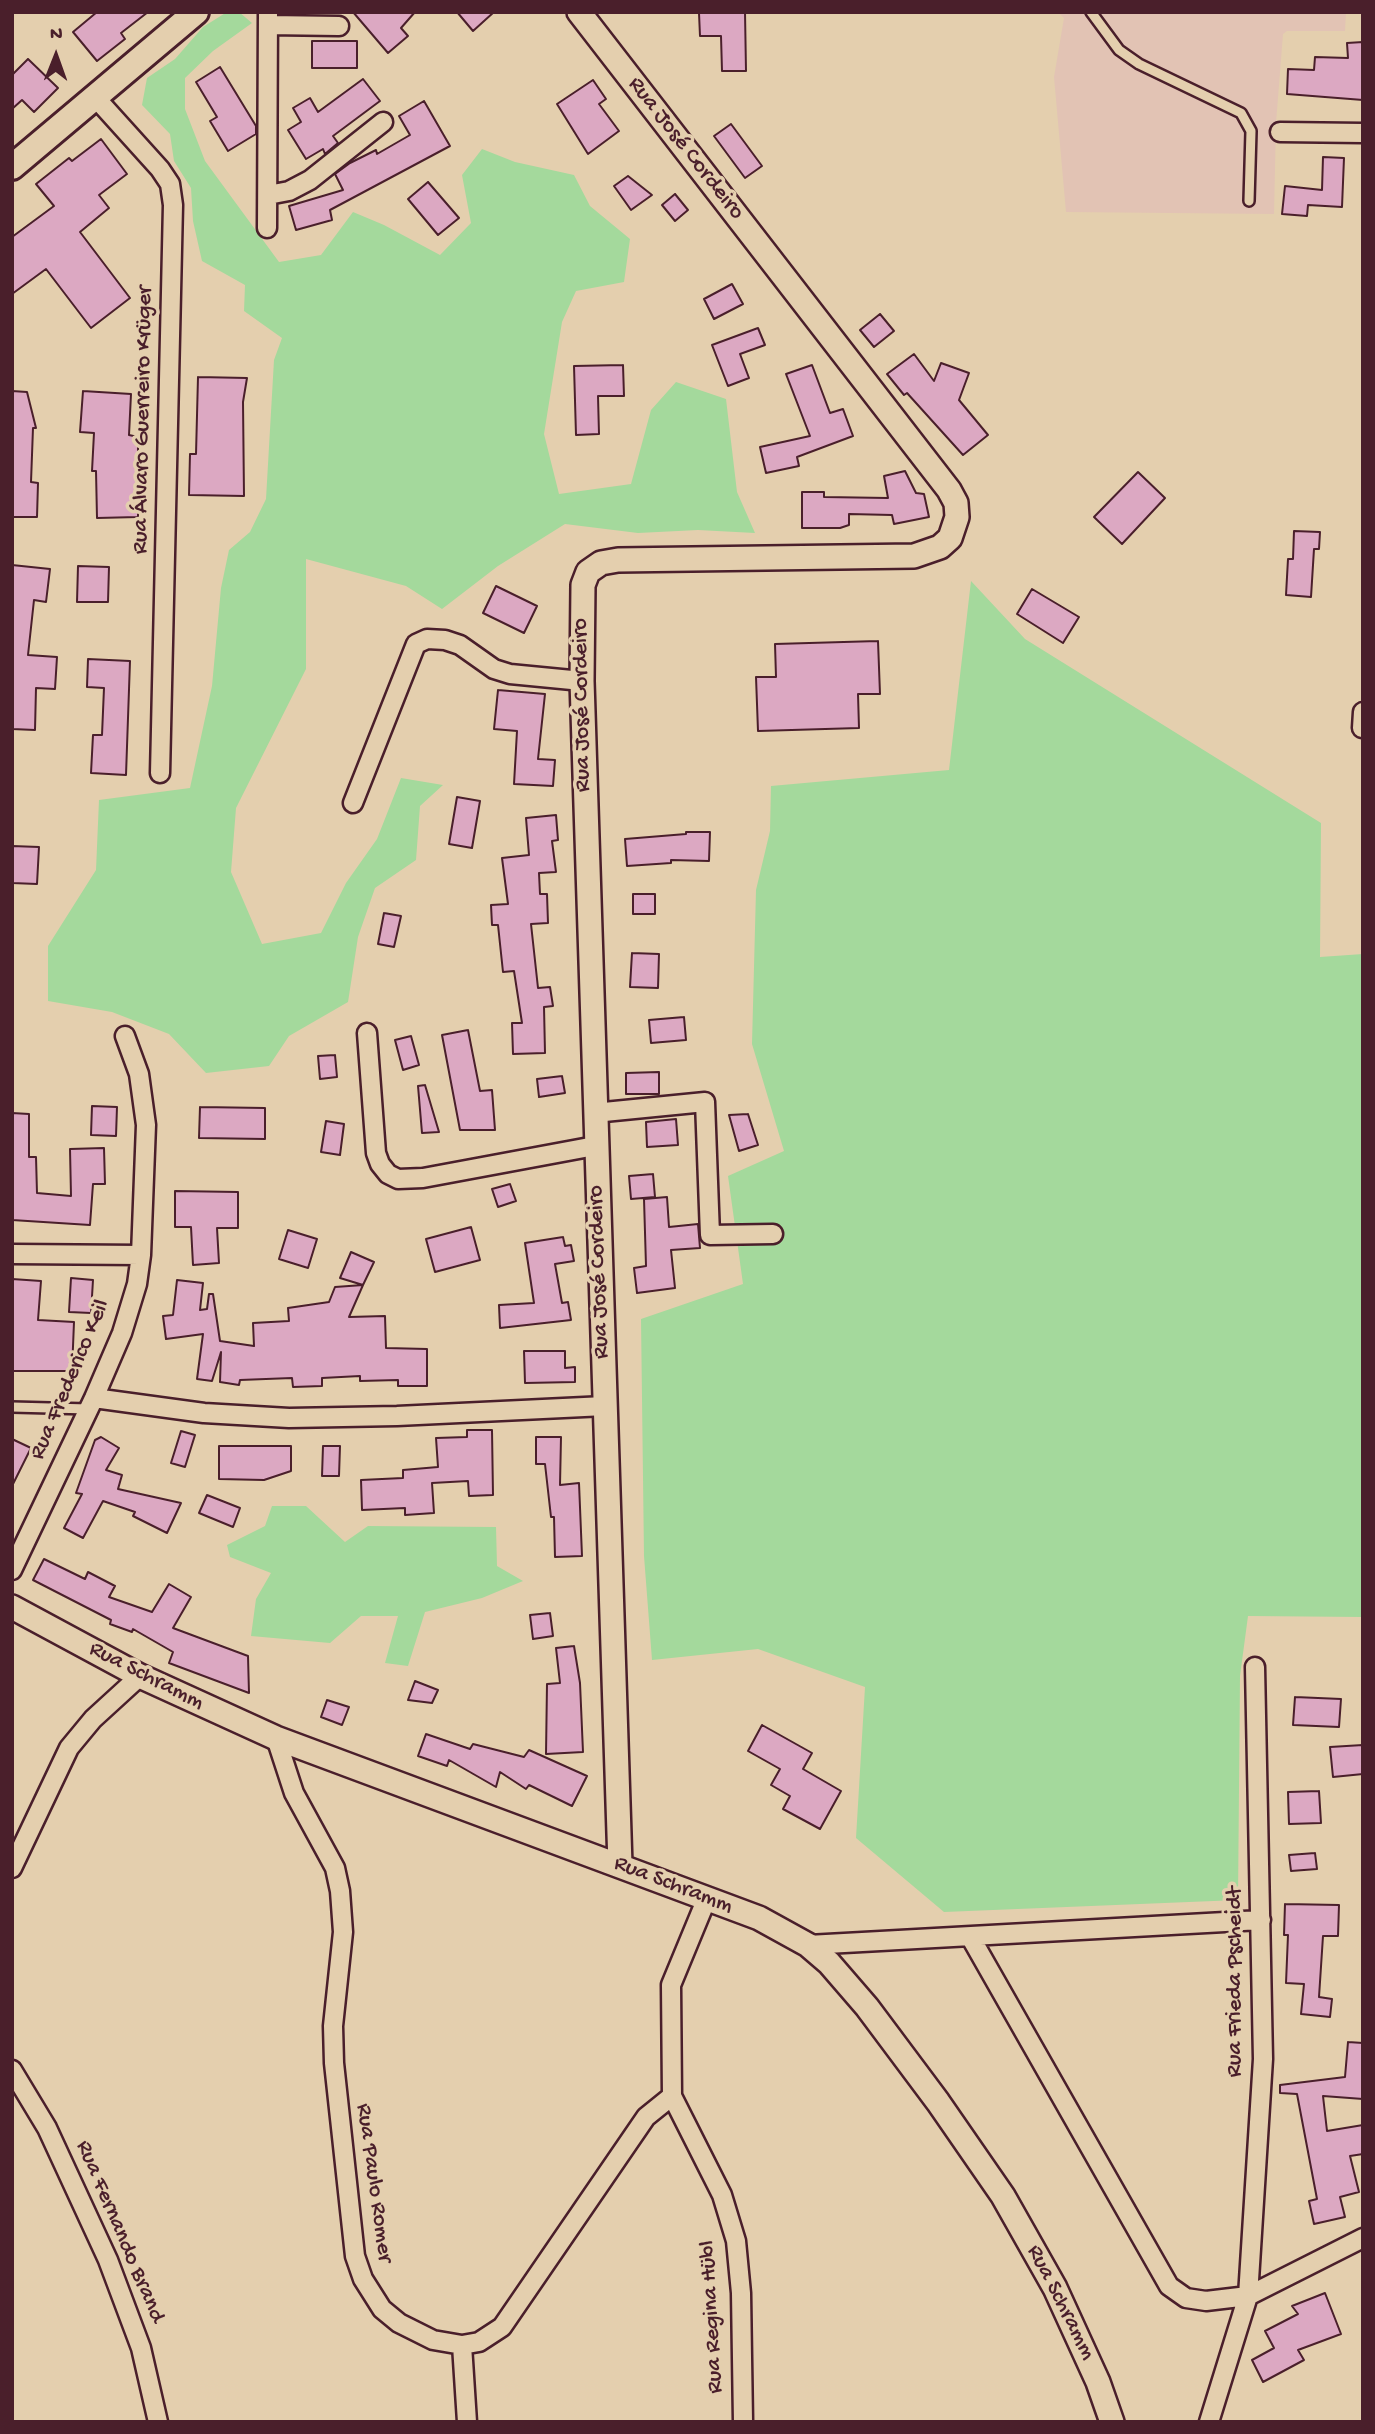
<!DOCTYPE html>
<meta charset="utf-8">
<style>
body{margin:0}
#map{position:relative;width:1375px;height:2434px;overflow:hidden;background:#e4cfae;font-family:"Gochi Hand",sans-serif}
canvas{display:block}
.frame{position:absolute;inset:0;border:14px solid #4a1f2b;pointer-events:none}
.north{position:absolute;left:21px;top:21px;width:70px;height:70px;-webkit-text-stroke:5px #e4cfae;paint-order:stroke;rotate:1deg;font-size:19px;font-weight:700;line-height:28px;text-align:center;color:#4a1f2b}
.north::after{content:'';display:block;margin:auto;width:24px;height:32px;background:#4a1f2b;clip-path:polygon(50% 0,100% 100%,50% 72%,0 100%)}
</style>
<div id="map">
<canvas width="1375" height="2434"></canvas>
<div class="frame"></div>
<div class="north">N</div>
</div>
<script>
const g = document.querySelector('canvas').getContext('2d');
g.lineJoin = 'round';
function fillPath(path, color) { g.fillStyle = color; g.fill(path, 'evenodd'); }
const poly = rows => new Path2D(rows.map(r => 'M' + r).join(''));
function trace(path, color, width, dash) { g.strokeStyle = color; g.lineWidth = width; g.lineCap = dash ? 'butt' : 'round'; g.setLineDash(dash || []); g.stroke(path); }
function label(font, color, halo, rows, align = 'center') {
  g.font = font + ' "Gochi Hand",sans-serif'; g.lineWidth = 7; g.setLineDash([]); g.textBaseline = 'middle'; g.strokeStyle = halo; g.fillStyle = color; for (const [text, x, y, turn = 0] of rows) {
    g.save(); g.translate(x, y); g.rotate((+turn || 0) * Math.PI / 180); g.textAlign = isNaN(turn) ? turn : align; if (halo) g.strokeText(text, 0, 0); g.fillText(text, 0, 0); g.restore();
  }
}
fillPath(poly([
 [1058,12,1346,12,1345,31,1287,31,1283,34,1276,123,1274,214,1066,212,1054,77,1064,18]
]), '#e2c3b4');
fillPath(poly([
 [227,12,239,12,252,23,213,51,185,78,185,109,205,161,279,262,321,255,353,212,384,225,440,255,471,223,462,175,482,149,515,162,574,175,590,206,630,239,624,282,576,291,562,322,544,434,559,494,631,484,651,410,676,382,726,399,737,492,755,533,698,530,638,533,565,524,498,566,442,609,406,586,306,559,306,669,236,808,231,872,262,944,321,933,346,883,377,839,401,778,443,785,420,806,416,860,375,888,358,937,348,1002,289,1036,269,1066,206,1073,169,1034,112,1012,48,1001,48,946,96,870,99,800,190,788,212,686,221,588,229,550,250,532,266,499,274,360,282,338,244,311,245,285,202,261,193,221,191,188,174,161,170,134,142,105,147,78,175,59,203,27],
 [971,581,1025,639,1321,823,1320,957,1363,954,1363,1617,1248,1616,1240,1676,1238,1900,944,1912,856,1838,865,1687,758,1649,652,1660,644,1556,641,1319,743,1284,728,1176,784,1151,752,1044,756,890,770,831,771,786,949,770],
 [272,1506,306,1506,345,1542,368,1526,496,1527,497,1566,523,1581,482,1598,425,1612,408,1666,385,1663,398,1616,361,1616,330,1643,251,1636,256,1599,271,1573,230,1557,227,1545,265,1526]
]), '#a4d99c');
const building = poly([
 [97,12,148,12,121,33,125,39,97,61,73,32,97,12],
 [353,12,415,12,401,28,408,36,388,53,353,12],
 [457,12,494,12,473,31,457,12],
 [745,12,746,71,722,71,721,36,700,36,699,13,745,12],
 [312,41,357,41,357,68,312,68,312,41],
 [1363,42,1363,100,1287,94,1288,69,1314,70,1315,57,1348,58,1347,43,1363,42],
 [28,59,58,88,34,112,22,100,12,109,12,75,28,59],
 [220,67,256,126,256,134,228,151,210,121,217,117,196,82,220,67],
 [363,79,380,101,333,136,338,143,325,154,323,149,306,159,288,130,301,122,293,108,310,98,318,112,363,79],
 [593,80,606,99,599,104,619,131,588,154,557,104,593,80],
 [424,101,450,146,330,210,332,220,296,230,289,206,343,190,335,174,350,163,376,150,377,154,410,135,399,116,424,101],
 [731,124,762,166,745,178,714,136,731,124],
 [101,139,127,174,99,195,109,208,80,232,130,298,91,328,46,269,12,294,12,237,54,206,36,184,69,158,72,161,101,139],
 [1323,157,1344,158,1342,207,1308,205,1307,216,1282,214,1285,186,1322,190,1323,157],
 [628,176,652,195,631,210,614,186,628,176],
 [428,182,459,218,438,235,408,199,428,182],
 [675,194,688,210,675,221,662,205,675,194],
 [732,284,743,304,714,319,704,299,732,284],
 [880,314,894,331,874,347,860,330,880,314],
 [758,328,765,345,740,354,749,378,728,386,712,345,758,328],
 [914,354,934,381,941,363,969,373,959,400,988,435,963,455,907,393,904,395,887,374,914,354],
 [623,365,624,396,598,396,599,434,576,435,574,366,623,365],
 [812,365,830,413,843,409,853,436,797,457,799,466,766,473,760,447,810,436,786,374,812,365],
 [198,377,247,378,243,402,244,496,189,495,190,454,196,454,198,377],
 [12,391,27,392,36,428,33,428,31,482,38,483,37,517,12,517,12,391],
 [83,391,131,394,129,435,138,437,138,517,97,518,96,471,92,471,94,433,80,432,83,391],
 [905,471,916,493,924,494,929,517,894,524,892,515,849,514,849,525,840,528,802,528,802,492,824,492,824,497,888,498,884,476,905,471],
 [1138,472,1165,498,1122,544,1094,517,1138,472],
 [1294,531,1320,532,1319,549,1314,549,1311,597,1286,595,1288,559,1293,559,1294,531],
 [12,565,50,569,46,602,34,600,28,655,57,657,55,689,36,688,35,730,12,729,12,565],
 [78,566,109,567,108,602,77,602,78,566],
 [496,586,537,606,524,633,483,613,496,586],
 [1032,589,1079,617,1063,643,1017,614,1032,589],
 [878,641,880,694,858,694,859,728,758,731,756,677,776,677,775,644,878,641],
 [88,659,130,661,126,775,91,773,93,735,102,735,104,688,87,687,88,659],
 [498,690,545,694,538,759,555,760,553,786,514,784,517,731,494,729,498,690],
 [457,797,480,801,472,848,449,844,457,797],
 [556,815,558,840,552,841,556,872,539,873,540,894,547,894,548,923,531,924,538,988,550,987,553,1006,544,1007,545,1053,513,1054,512,1023,522,1023,514,971,503,972,498,925,492,925,491,905,508,904,502,858,529,855,526,818,556,815],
 [686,832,710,832,709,861,671,860,671,863,627,866,625,839,686,834,686,832],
 [12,846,39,847,37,884,12,883,12,846],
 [633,894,655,894,655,914,633,914,633,894],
 [384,913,401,916,394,947,378,944,384,913],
 [632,953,659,954,658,988,630,987,632,953],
 [684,1017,686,1040,651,1043,649,1020,684,1017],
 [468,1030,480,1091,492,1090,495,1130,460,1130,442,1035,468,1030],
 [411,1036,419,1065,403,1070,395,1040,411,1036],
 [335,1055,337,1077,320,1079,318,1056,335,1055],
 [659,1072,659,1094,626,1094,626,1073,659,1072],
 [562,1076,565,1093,539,1097,537,1079,562,1076],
 [425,1085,439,1132,422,1133,418,1086,425,1085],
 [92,1106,117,1107,116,1136,91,1135,92,1106],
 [200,1107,265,1108,265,1139,199,1138,200,1107],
 [12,1113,29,1114,29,1157,36,1157,37,1193,71,1196,70,1149,104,1148,105,1184,93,1184,90,1225,12,1220,12,1113],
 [748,1114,758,1145,739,1151,729,1115,748,1114],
 [676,1119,678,1145,647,1147,646,1122,676,1119],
 [326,1121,344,1124,340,1155,321,1152,326,1121],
 [653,1174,655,1197,631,1199,629,1176,653,1174],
 [510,1184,516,1201,498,1207,492,1189,510,1184],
 [175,1191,238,1192,238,1228,217,1228,219,1263,193,1265,191,1227,175,1227,175,1191],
 [667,1197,669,1227,698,1224,700,1248,671,1250,675,1288,637,1293,634,1268,646,1266,644,1199,667,1197],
 [471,1227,480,1260,435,1272,426,1239,471,1227],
 [288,1230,317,1239,308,1268,279,1259,288,1230],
 [563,1237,565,1246,571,1245,574,1261,555,1264,562,1303,568,1302,571,1320,500,1328,499,1305,534,1303,525,1243,563,1237],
 [351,1252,374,1262,363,1285,340,1278,351,1252],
 [71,1278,93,1280,91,1313,69,1312,71,1278],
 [12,1279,41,1281,38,1320,74,1322,72,1371,12,1371,12,1279],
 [177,1280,203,1283,200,1310,207,1309,209,1294,213,1294,220,1341,254,1346,253,1323,289,1321,288,1308,329,1302,335,1287,363,1285,349,1317,385,1316,386,1348,427,1349,427,1386,398,1386,398,1380,360,1381,360,1376,322,1378,322,1386,293,1387,292,1378,240,1380,239,1385,220,1382,221,1352,212,1381,197,1379,203,1334,166,1339,163,1316,173,1315,177,1280],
 [524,1351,565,1351,565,1368,575,1367,575,1382,525,1383,524,1351],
 [467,1430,492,1430,493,1495,469,1496,468,1481,432,1483,434,1513,405,1515,405,1508,362,1510,361,1480,403,1478,403,1470,438,1467,436,1438,467,1437,467,1430],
 [181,1431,195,1435,185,1467,171,1463,181,1431],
 [101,1437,119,1448,106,1470,122,1475,118,1489,181,1503,167,1533,133,1516,135,1512,103,1501,83,1538,64,1528,82,1494,76,1493,95,1440,101,1437],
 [536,1437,561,1437,560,1485,579,1483,582,1556,555,1557,554,1517,551,1517,545,1464,536,1464,536,1437],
 [12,1439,31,1448,12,1486,12,1439],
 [219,1446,291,1446,291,1471,264,1480,219,1479,219,1446],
 [323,1446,340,1446,339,1476,322,1476,323,1446],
 [207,1495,240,1508,233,1527,199,1513,207,1495],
 [44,1559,85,1579,88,1572,115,1586,109,1597,152,1612,169,1584,191,1597,173,1628,248,1656,249,1693,169,1663,173,1652,133,1629,132,1632,110,1624,111,1620,33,1580,44,1559],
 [550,1613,553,1636,533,1639,530,1615,550,1613],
 [574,1646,580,1683,583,1752,546,1754,547,1684,560,1683,556,1648,574,1646],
 [415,1681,438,1690,432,1703,408,1700,415,1681],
 [1295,1697,1341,1699,1339,1727,1293,1725,1295,1697],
 [327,1700,349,1707,342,1725,321,1717,327,1700],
 [762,1725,812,1753,803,1769,841,1791,820,1829,783,1809,790,1796,771,1785,780,1769,748,1751,762,1725],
 [426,1734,470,1749,473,1744,524,1757,529,1750,587,1776,572,1806,529,1785,526,1789,500,1772,496,1787,449,1760,447,1766,418,1756,426,1734],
 [1363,1745,1363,1774,1333,1777,1330,1747,1363,1745],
 [1319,1791,1321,1823,1289,1824,1288,1792,1319,1791],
 [1315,1853,1317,1869,1291,1871,1289,1855,1315,1853],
 [1285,1904,1339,1905,1338,1936,1323,1936,1319,1997,1332,1999,1330,2017,1301,2014,1304,1984,1286,1983,1288,1935,1284,1935,1285,1904],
 [1348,2042,1363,2043,1363,2099,1323,2096,1327,2131,1363,2125,1363,2154,1350,2156,1359,2192,1340,2197,1345,2217,1314,2224,1309,2201,1317,2199,1297,2094,1280,2093,1280,2085,1345,2077,1348,2042],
 [1325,2293,1341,2334,1298,2350,1304,2360,1263,2382,1252,2360,1274,2348,1265,2331,1298,2314,1292,2306,1325,2293]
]);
fillPath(building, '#dca8c2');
trace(building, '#4a1f2b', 2);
const service = poly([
 [1091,12,1119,50,1139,64,1241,113,1251,131,1249,201],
 [12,1407,89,1409]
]);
const minor = poly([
 [268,25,339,26],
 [95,97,160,169,170,184,173,205,160,773],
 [1280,132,1363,133],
 [268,195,289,191,310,180,383,122],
 [267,228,268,12],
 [1362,728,1363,712],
 [353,803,416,644,427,639,445,640,460,645,494,669,510,674,582,681],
 [367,1033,376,1153,380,1164,388,1174,398,1179,423,1178,595,1146],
 [594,1113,705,1102,710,1235,773,1234],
 [12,1254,141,1255],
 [94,1398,204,1413,289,1418,397,1416,605,1406],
 [12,1570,94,1398,122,1333,137,1284,141,1255,146,1125,139,1074,125,1036],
 [276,1738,294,1793,335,1868,340,1891,343,1932,333,2026,334,2063,355,2256,363,2279,382,2309,399,2323,433,2340,462,2345,479,2342,502,2327,646,2117,672,2096,671,1985,707,1898],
 [12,1868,69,1748,93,1719,140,1676],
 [971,1938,1169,2286,1186,2298,1206,2301,1248,2296,1263,2059,1255,1667],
 [808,1945,1261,1920],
 [12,2070,47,2128,108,2260,141,2348,158,2422],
 [672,2096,722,2195,736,2241,741,2293,743,2422],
 [462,2345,467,2422],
 [1209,2422,1248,2296,1363,2238]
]);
const tertiary = poly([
 [579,12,949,490,956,503,957,517,950,538,940,547,914,556,618,560,601,563,588,572,583,585,582,681,620,1865],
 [12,1607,140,1676,276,1738,759,1918,808,1945,829,1963,867,2007,938,2102,1003,2196,1055,2288,1098,2382,1112,2422]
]);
const secondary = poly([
 [12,167,196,12]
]);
trace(service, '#4a1f2b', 14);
trace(minor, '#4a1f2b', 23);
trace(tertiary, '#4a1f2b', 28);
trace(secondary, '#4a1f2b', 30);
trace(service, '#e4cfae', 9);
trace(minor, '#e4cfae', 18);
trace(tertiary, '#e4cfae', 23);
trace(secondary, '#e4cfae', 24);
label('23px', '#4a1f2b', '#e4cfae', [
 ["Rua José Cordeiro",685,149,52],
 ["Rua Álvaro Guerreiro Krüger",144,420,-89],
 ["Rua José Cordeiro",583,705,-91],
 ["Rua José Cordeiro",600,1272,-92],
 ["Rua Frederico Keil",71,1380,-67],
 ["Rua Schramm",146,1677,27],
 ["Rua Schramm",673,1886,21],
 ["Rua Frieda Pscheidt",1236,1982,-90],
 ["Rua Paulo Romer",373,2183,82],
 ["Rua Fernando Brand",119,2232,67],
 ["Rua Schramm",1060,2303,63],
 ["Rua Regina Hübl",713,2317,-93]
]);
</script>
